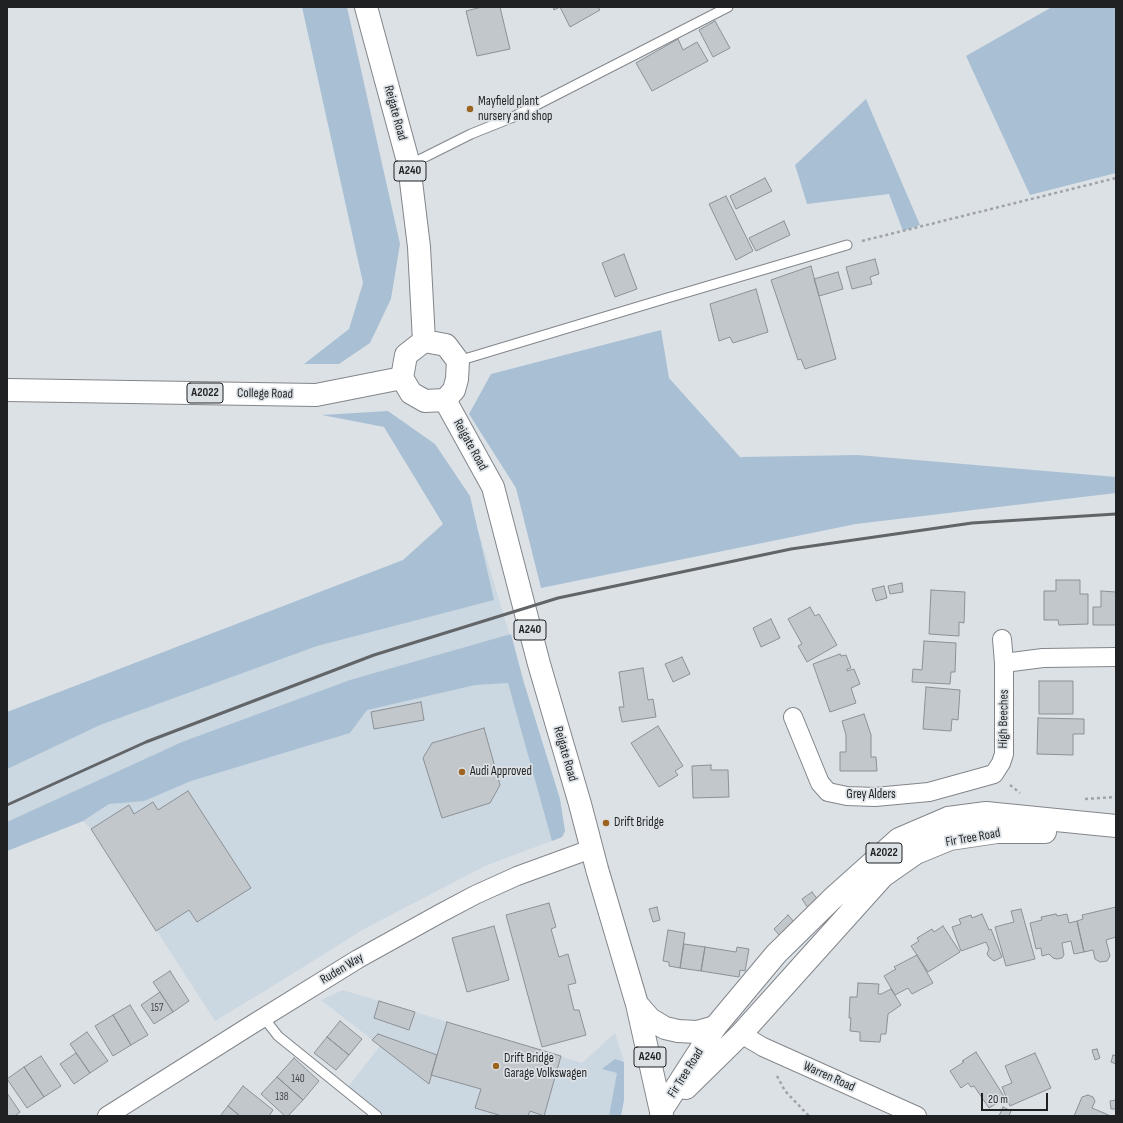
<!DOCTYPE html>
<style>
body{margin:0}
#map{position:relative;width:1123px;height:1123px;overflow:hidden;background:#dce1e6;font-family:"Sofia Sans Condensed",sans-serif}
canvas{display:block}
.frame{position:absolute;inset:0;border:8px solid #1f2123;pointer-events:none}
.scale{position:absolute;left:981px;top:1093px;width:67px;height:18px;box-sizing:border-box;border:2px solid #1f2123;border-top:0;padding-left:5px;font-size:12px;line-height:14px;white-space:nowrap;color:#1f2123;-webkit-text-stroke:3px #dce1e6;paint-order:stroke}
</style>
<div id="map">
<canvas width="1123" height="1123"></canvas>
<div class="frame"></div>
<div class="scale">20 m</div>
</div>
<script>
const g = document.querySelector('canvas').getContext('2d');
g.lineJoin = 'round';
function fillPath(path, color) { g.fillStyle = color; g.fill(path, 'evenodd'); }
const poly = rows => new Path2D(rows.map(r => 'M' + r).join(''));
function trace(path, color, width, dash) { g.strokeStyle = color; g.lineWidth = width; g.lineCap = dash ? 'butt' : 'round'; g.setLineDash(dash || []); g.stroke(path); }
function label(font, color, halo, rows, align = 'center') {
  g.font = font + ' "Sofia Sans Condensed",sans-serif'; g.lineWidth = 3.5; g.setLineDash([]); g.textBaseline = 'middle'; g.strokeStyle = halo; g.fillStyle = color; for (const [text, x, y, turn = 0] of rows) {
    g.save(); g.translate(x, y); g.rotate((+turn || 0) * Math.PI / 180); g.textAlign = isNaN(turn) ? turn : align; if (halo) g.strokeText(text, 0, 0); g.fillText(text, 0, 0); g.restore();
  }
}
fillPath(poly([
 [479,533,524,683,560,799,565,831,562,837,485,866,364,929,289,976,215,1021,91,829,83,821,7,851,7,723],
 [343,990,582,1063,615,1033,624,1062,624,1100,621,1116,385,1116,348,1087,380,1046,321,1000]
]), '#cbd7e1');
fillPath(poly([
 [302,7,347,7,400,244,391,299,370,343,339,364,304,364,349,329,363,283],
 [1052,7,1116,7,1116,173,1030,195,966,56],
 [866,99,920,225,903,231,889,194,807,204,795,165],
 [661,330,669,378,740,457,858,455,1116,477,1116,493,856,524,541,588,516,488,469,414,491,374],
 [388,411,435,444,470,496,494,600,317,646,100,725,7,769,7,712,403,560,443,524,384,427,322,415],
 [511,634,524,683,560,799,565,831,562,837,552,841,508,683,475,685,367,710,350,733,191,781,144,801,109,804,83,821,7,851,7,822,182,742,350,680],
 [615,1059,624,1062,624,1100,621,1116,609,1116,617,1073,602,1069]
]), '#a9c0d4');
const building = poly([
 [482,7,500,7,510,49,477,56,466,11,482,7],
 [553,7,598,7,600,10,570,27,560,7,554,10,553,7],
 [715,21,730,48,713,57,699,30,715,21],
 [678,39,683,50,697,42,708,61,652,91,636,63,678,39],
 [765,178,772,191,736,209,730,196,765,178],
 [726,196,753,251,736,260,709,204,726,196],
 [784,221,790,235,756,251,749,238,784,221],
 [624,254,637,289,615,297,602,263,624,254],
 [875,259,879,274,870,277,872,284,852,289,846,267,875,259],
 [811,266,836,359,805,369,801,359,798,360,771,280,811,266],
 [838,272,843,289,819,296,814,279,838,272],
 [756,289,768,332,733,343,730,337,719,341,710,304,756,289],
 [1056,580,1080,580,1080,594,1088,594,1088,624,1059,625,1058,620,1044,620,1044,591,1056,591,1056,580],
 [902,583,903,592,890,594,888,586,902,583],
 [884,586,887,598,876,601,872,589,884,586],
 [931,590,965,592,964,623,959,622,959,636,929,634,931,590],
 [1101,591,1116,592,1116,625,1093,625,1093,607,1101,607,1101,591],
 [810,607,815,616,819,614,837,645,807,662,798,646,802,644,788,619,810,607],
 [771,619,780,638,761,647,753,628,771,619],
 [924,641,956,643,955,672,951,672,950,684,912,682,913,669,922,670,924,641],
 [840,654,841,656,846,655,851,668,847,669,847,671,854,669,860,684,851,688,856,703,830,712,813,664,840,654],
 [682,657,690,674,673,682,665,664,682,657],
 [643,668,648,700,653,699,656,717,622,722,619,707,624,707,619,672,643,668],
 [1039,681,1073,681,1073,714,1039,714,1039,681],
 [926,687,960,690,958,720,952,719,951,731,923,729,926,687],
 [421,702,424,720,374,729,371,712,421,702],
 [864,714,871,735,871,757,876,757,877,771,840,771,840,752,846,752,846,735,842,721,864,714],
 [1038,718,1084,719,1084,734,1073,734,1073,755,1037,754,1038,718],
 [658,726,683,766,675,771,678,775,659,787,631,743,658,726],
 [484,728,500,785,490,803,442,818,423,758,432,743,484,728],
 [711,765,711,770,728,770,729,797,693,798,692,766,711,765],
 [188,791,251,888,197,922,189,910,156,931,91,829,129,805,134,814,153,802,158,810,188,791],
 [812,892,818,900,808,908,802,899,812,892],
 [549,903,556,927,551,929,559,957,568,954,576,983,568,985,574,1010,579,1010,586,1035,542,1047,506,915,549,903],
 [657,907,660,920,653,922,649,909,657,907],
 [1116,907,1116,937,1106,940,1110,956,1107,961,1100,962,1095,959,1093,950,1084,952,1077,921,1083,919,1082,915,1116,907],
 [1021,909,1035,959,1006,966,995,927,1014,922,1011,911,1021,909],
 [982,914,989,930,991,929,1002,957,994,961,989,957,987,954,989,949,986,942,961,951,952,927,961,924,959,919,971,915,972,918,982,914],
 [1056,914,1057,916,1067,914,1069,923,1077,921,1084,952,1074,954,1071,941,1062,943,1064,955,1062,958,1057,959,1053,958,1049,954,1042,956,1041,948,1036,949,1030,923,1042,920,1041,917,1056,914],
 [788,915,795,923,780,936,774,929,788,915],
 [494,926,509,980,467,992,452,938,494,926],
 [943,926,960,952,928,972,911,946,919,941,917,938,932,929,934,932,943,926],
 [668,930,685,933,680,968,669,966,669,962,663,961,668,930],
 [684,944,705,947,701,971,680,968,684,944],
 [705,947,736,952,737,947,749,949,745,971,740,970,739,977,701,971,705,947],
 [917,955,933,983,912,994,908,988,895,995,884,976,896,969,894,967,917,955],
 [170,971,189,1001,173,1012,153,982,170,971],
 [858,983,879,984,878,994,881,994,891,989,901,1005,888,1014,886,1034,881,1034,880,1042,860,1041,860,1032,850,1031,851,1018,849,1018,850,997,857,997,858,983],
 [160,992,173,1012,154,1024,141,1005,160,992],
 [379,1001,415,1012,409,1030,374,1018,379,1001],
 [130,1005,148,1035,131,1045,113,1015,130,1005],
 [113,1015,131,1045,113,1056,95,1026,113,1015],
 [340,1021,362,1039,349,1055,327,1037,340,1021],
 [447,1022,561,1056,544,1116,530,1111,528,1116,502,1116,475,1108,481,1089,431,1075,447,1022],
 [87,1032,108,1061,90,1073,70,1044,87,1032],
 [378,1034,437,1055,429,1084,372,1040,378,1034],
 [327,1037,349,1055,336,1070,314,1053,327,1037],
 [1097,1049,1100,1058,1095,1060,1092,1050,1097,1049],
 [976,1052,1005,1098,989,1108,974,1086,971,1087,968,1083,961,1088,950,1071,964,1062,962,1061,976,1052],
 [76,1053,90,1073,74,1084,60,1064,76,1053],
 [1035,1053,1051,1088,1010,1106,1002,1087,1012,1083,1005,1066,1035,1053],
 [1113,1055,1116,1056,1116,1064,1111,1062,1113,1055],
 [41,1056,61,1086,44,1097,24,1067,41,1056],
 [294,1058,319,1081,303,1100,277,1077,294,1058],
 [24,1067,44,1097,27,1108,7,1079,24,1067],
 [277,1077,303,1100,288,1116,285,1116,261,1094,277,1077],
 [243,1086,273,1110,269,1116,240,1116,228,1106,243,1086],
 [7,1093,20,1112,15,1116,7,1116,7,1093],
 [1088,1095,1093,1097,1095,1101,1092,1108,1111,1116,1074,1116,1082,1097,1088,1095],
 [1116,1100,1116,1109,1111,1109,1110,1101,1116,1100],
 [228,1106,240,1116,220,1116,228,1106],
 [1003,1107,1011,1111,1009,1116,999,1116,1003,1107]
]);
fillPath(building, '#c2c7cc');
trace(building, '#8c9196', 1);
const lane = poly([
 [409,165,471,134,511,118,728,7],
 [458,361,664,299,847,245],
 [264,1018,278,1036,377,1116]
]);
const street = poly([
 [1004,663,1043,658,1116,657],
 [793,717,820,783,828,792,847,796,875,797,929,792,994,774,1001,763,1004,754,1004,663,1002,639],
 [741,1034,763,1047,917,1116],
 [107,1116,248,1027,358,959,441,913,475,895,517,876,591,849]
]);
const primary = poly([
 [7,390,316,395,402,378],
 [686,1088,741,1034,883,876,916,853,950,839,997,832,1045,832],
 [661,1111,715,1027,776,954,832,899,899,839,948,818,986,813,1116,826]
]);
const highway = poly([
 [366,7,409,165,419,247,424,341],
 [424,341,446,345,458,361,457,379,454,390,445,400,425,401,411,393,402,378,406,355,424,341],
 [445,400,493,487,539,664,580,804,597,869,637,1004,662,1116],
 [637,1004,650,1019,665,1028,678,1031,697,1032,715,1027]
]);
trace(lane, '#82868b', 11);
trace(street, '#82868b', 20);
trace(primary, '#82868b', 24);
trace(highway, '#82868b', 24);
trace(poly([
 [862,241,1116,178],
 [1010,785,1020,793],
 [1085,799,1116,797],
 [777,1076,785,1091,809,1116]
]), '#a0a4a8', 2.5, [3, 3]);
trace(lane, '#fff', 9);
trace(street, '#fff', 18);
trace(primary, '#fff', 22);
trace(highway, '#fff', 22);
trace(poly([
 [7,805,146,742,374,655,558,598,791,549,972,523,1116,514]
]), '#626568', 3);
for (const [x, y, r, color] of [
 [470,109,4,"#9c6321"],
 [462,772,4,"#9c6321"],
 [606,823,4,"#9c6321"],
 [496,1066,4,"#9c6321"]
]) { const dot = new Path2D(); dot.arc(x, y, r, 0, 2 * Math.PI); g.fillStyle = color; g.fill(dot); trace(dot, '#dce1e6', 1.5); }
label('11px', '#484a4d', null, [
 ["157",157,1008],
 ["140",298,1079],
 ["138",282,1097]
]);
for (const [x, y, w] of [
 [410,171,32],
 [205,393,36],
 [530,630,32],
 [884,853,36],
 [650,1057,32]
]) { const box = new Path2D(); box.roundRect(x - w / 2, y - 10, w, 20, 3); g.fillStyle = '#dce1e6'; g.fill(box); trace(box, '#1f2123', 1); }
label('bold 12px', '#1f2123', null, [
 ["A240",410,171],
 ["A2022",205,393],
 ["A240",530,630],
 ["A2022",884,853],
 ["A240",650,1057]
]);
label('13px', '#1f2123', '#dce1e6', [
 ["Mayfield plant",478,102],
 ["nursery and shop",478,117],
 ["Audi Approved",470,772],
 ["Drift Bridge",614,823],
 ["Drift Bridge",504,1059],
 ["Garage Volkswagen",504,1074]
], 'left');
label('13px', '#1f2123', '#dce1e6', [
 ["Reigate Road",395,113,75],
 ["College Road",265,394,1],
 ["Reigate Road",470,445,61],
 ["High Beeches",1004,719,-89],
 ["Reigate Road",565,754,74],
 ["Grey Alders",871,795],
 ["Fir Tree Road",973,838,-10],
 ["Ruden Way",342,969,-31],
 ["Fir Tree Road",686,1073,-58],
 ["Warren Road",829,1077,24]
]);
</script>
